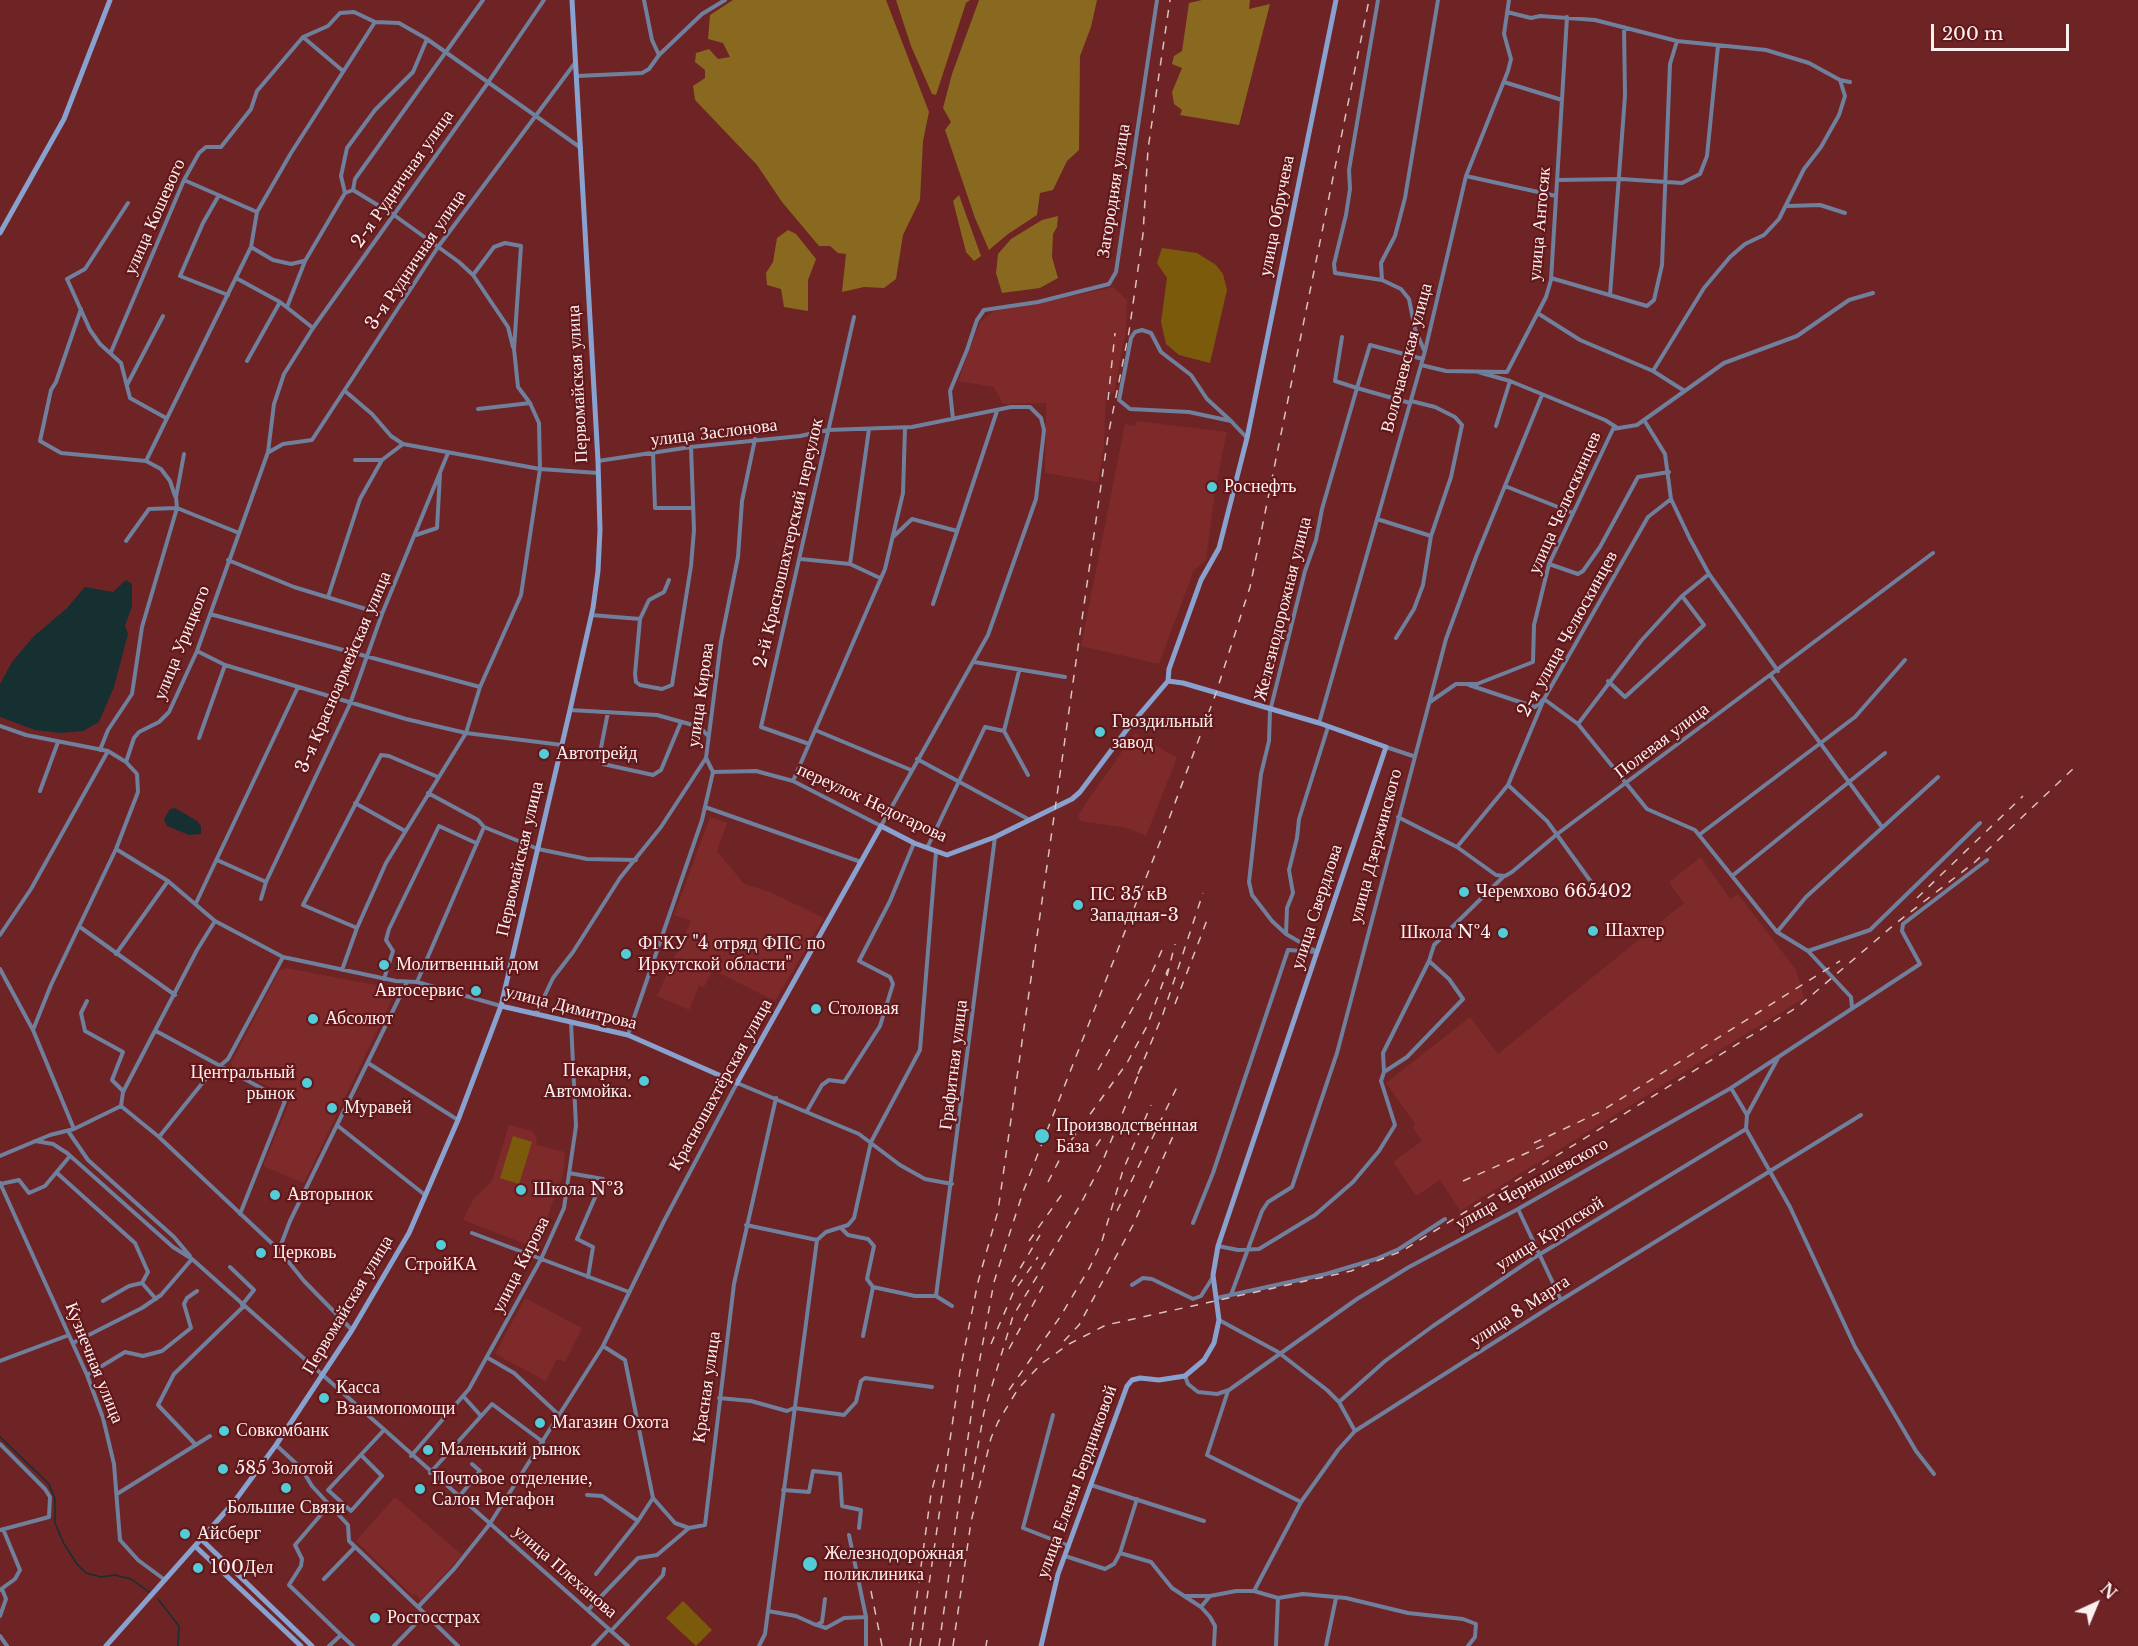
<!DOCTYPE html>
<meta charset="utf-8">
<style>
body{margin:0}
#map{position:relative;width:2138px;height:1646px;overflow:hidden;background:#6e2324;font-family:"Libre Baskerville",serif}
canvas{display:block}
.north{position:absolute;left:2066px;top:1574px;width:60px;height:60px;-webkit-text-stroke:4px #62171a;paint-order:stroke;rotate:44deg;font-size:16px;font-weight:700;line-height:24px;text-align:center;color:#faf0ef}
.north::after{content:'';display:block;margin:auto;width:21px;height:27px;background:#faf0ef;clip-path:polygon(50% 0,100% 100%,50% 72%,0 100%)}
.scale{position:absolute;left:1931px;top:24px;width:138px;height:27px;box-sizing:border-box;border:3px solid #faf0ef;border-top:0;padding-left:8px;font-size:18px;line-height:21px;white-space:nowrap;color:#faf0ef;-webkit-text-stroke:4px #62171a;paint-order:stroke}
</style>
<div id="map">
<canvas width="2138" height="1646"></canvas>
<div class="north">N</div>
<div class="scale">200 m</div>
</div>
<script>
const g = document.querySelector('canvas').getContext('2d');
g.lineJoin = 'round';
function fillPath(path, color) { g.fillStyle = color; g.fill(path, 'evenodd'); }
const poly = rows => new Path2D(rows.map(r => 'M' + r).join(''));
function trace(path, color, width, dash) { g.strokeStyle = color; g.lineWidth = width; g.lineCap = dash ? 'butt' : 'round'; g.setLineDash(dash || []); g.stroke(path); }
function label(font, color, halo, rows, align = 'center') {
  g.font = font + ' "Libre Baskerville",serif'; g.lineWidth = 4.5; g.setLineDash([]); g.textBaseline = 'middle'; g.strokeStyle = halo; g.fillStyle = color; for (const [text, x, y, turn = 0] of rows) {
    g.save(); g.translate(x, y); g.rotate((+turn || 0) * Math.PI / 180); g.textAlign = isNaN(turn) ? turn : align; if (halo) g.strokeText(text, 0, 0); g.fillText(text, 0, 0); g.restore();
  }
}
fillPath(poly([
 [1113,287,1127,300,1126,331,1114,393,1106,394,1104,447,1098,482,1045,473,1046,403,1003,404,994,387,958,381,980,322,994,311,1037,304],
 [1137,421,1227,432,1216,484,1206,560,1194,570,1159,664,1081,646,1125,424,1135,426],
 [1135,733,1177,758,1146,836,1127,828,1081,821,1078,816,1086,803],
 [710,817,727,823,717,851,744,884,770,892,824,918,775,1001,713,970,704,987,699,986,689,1010,657,996,691,921,674,915],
 [1701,857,1730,899,1738,894,1796,970,1804,998,1460,1211,1440,1180,1416,1196,1393,1162,1422,1141,1413,1128,1415,1124,1386,1083,1470,1017,1498,1054,1684,903,1669,882],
 [286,968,397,989,304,1183,263,1166,291,1098,233,1069,231,1063,279,971],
 [509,1125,532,1131,536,1136,537,1145,565,1152,563,1174,536,1248,463,1220,474,1198,492,1181],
 [525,1298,582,1328,565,1362,557,1359,546,1381,495,1354],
 [395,1497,462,1555,421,1600,415,1594,412,1595,356,1541]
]), '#7e2a2b');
fillPath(poly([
 [1162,248,1197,253,1216,265,1223,274,1227,290,1210,363,1179,355,1166,344,1161,322,1167,278,1157,263],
 [513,1136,532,1142,519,1184,500,1178],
 [683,1601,712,1630,696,1646,666,1618]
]), '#7b5b0b');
fillPath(poly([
 [733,0,886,0,929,112,923,141,920,200,903,235,896,279,884,288,864,287,842,292,846,254,838,253,830,246,819,246,782,202,757,165,695,100,693,86,705,78,705,70,695,62,696,53,709,49,718,59,730,57,723,43,708,39,710,15],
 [896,0,970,0,966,3,936,95,932,94,911,46],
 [979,0,1097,0,1091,27,1080,56,1079,150,1067,161,1053,190,1040,193,1037,215,1008,234,989,250,975,218,945,130,951,122,943,108,952,74],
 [1202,0,1250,0,1249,9,1270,4,1239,125,1180,115,1182,110,1174,104,1172,92,1182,68,1172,64,1174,56,1182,51,1189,3],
 [959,195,981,256,974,261,966,252,953,201],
 [1058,216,1057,227,1053,234,1052,257,1058,278,1040,288,1002,293,996,273,998,254,1011,239,1042,220],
 [788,230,796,234,816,259,808,280,808,311,784,307,781,289,767,285,766,273,773,262,777,238]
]), '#89681f');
fillPath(poly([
 [126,580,132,584,132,606,125,626,128,634,114,687,99,722,83,731,60,733,35,730,0,717,0,684,12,662,34,636,66,609,85,587,113,592],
 [175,808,197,821,201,826,201,834,189,835,167,826,164,819,170,809]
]), '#163032');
trace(poly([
 [0,1437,49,1484,55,1499,55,1523,64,1544,77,1564,86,1573,101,1577,115,1575,131,1579,149,1592],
 [158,1599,179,1626,178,1646]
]), '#163032', 1.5);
trace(poly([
 [644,0,652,40,659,55],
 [1378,0,1349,170,1350,189,1346,215,1334,264,1335,273,1382,280,1401,289,1409,299,1415,329,1424,350],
 [1507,12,1531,18,1540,16,1595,20,1677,41,1766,50,1809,63,1840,80,1850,82],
 [303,37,343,71],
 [577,76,642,73,649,69,659,55,702,14,725,0],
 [1504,82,1562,100],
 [1466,176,1556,196],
 [184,180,257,212],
 [1558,180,1621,179,1682,183,1700,174,1707,156,1718,46],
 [353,190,394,215,459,262,473,275,508,327,513,347],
 [353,190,355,179,483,0],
 [345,193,341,176,347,148,375,110,413,72,427,39],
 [219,195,203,223,180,276,228,295],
 [128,203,85,269,67,279,90,330,100,344,121,363,130,398,166,418],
 [1787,206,1820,205,1845,213],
 [251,247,273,260,291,264,304,261],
 [236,278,280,302,313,328],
 [1551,278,1647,306,1654,300,1662,265,1670,64,1677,41],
 [1382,280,1381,263,1395,236,1405,198,1438,0],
 [1610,295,1625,96,1624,27],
 [287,307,305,261,345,193,353,190],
 [81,309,56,382,51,390,40,441,61,453,146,461,161,469,170,481,175,496],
 [1539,314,1580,340,1653,371,1683,390],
 [111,352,184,180,199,153,206,147,221,147,251,109,257,91,303,37,328,26,340,13,354,12,375,22],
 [247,361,280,302],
 [1421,365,1446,371,1507,372,1546,297,1551,280,1567,17],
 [1653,371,1704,288,1730,257,1745,244,1764,235,1779,219,1804,169,1821,147,1839,115,1845,96,1840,80],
 [1478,372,1510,381,1605,420,1616,427],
 [127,385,163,316],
 [345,391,372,414,391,436,403,444,540,469,598,473],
 [1410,403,1357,388,1370,345,1423,359],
 [478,409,530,403],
 [953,419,950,391,967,350,977,320,984,310,1038,302,1109,284,1116,272,1157,0],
 [1644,420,1665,454,1671,499,1690,539,1709,574,1778,671],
 [1231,421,1189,412,1130,409,1119,400,1131,338,1135,332,1142,330,1151,333,1161,352,1191,375,1207,399,1231,421,1247,438],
 [1496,426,1510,381],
 [269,452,283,444,312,440,438,247,575,63],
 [653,452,655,508,692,508],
 [355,460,381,460],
 [146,461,251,247,257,212,291,153,375,22,399,23,427,39,581,148],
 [598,461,691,447,800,436,828,430,912,427,1011,407,1030,407,1041,418,1044,430,1036,499,988,635,881,826,793,781,756,771,713,772],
 [1505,486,1573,513],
 [1377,519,1431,536],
 [416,535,437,528,440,474],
 [894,536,912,519,957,531],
 [126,541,149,509,177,508,239,533],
 [801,559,850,564,880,578],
 [228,560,294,587,382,614],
 [850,564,869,429],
 [1549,564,1578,574,1583,571,1600,547,1638,477,1669,472],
 [669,580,664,592,649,600,640,619,635,674,636,682,640,685,662,689,672,685,691,566,694,530,691,447],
 [328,597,360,499,382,460,403,444],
 [933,604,997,411],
 [210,614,480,687],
 [591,615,640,619],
 [1396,638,1414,609,1423,585,1431,536,1451,477,1462,425,1455,417,1435,407,1411,401],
 [197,651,225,665,406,719,466,733,562,745],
 [974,662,1065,677],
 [1019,671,1004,731,1028,775],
 [1771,676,1882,827],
 [1608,681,1625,697,1704,625,1682,596],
 [1469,685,1535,707,1544,699,1578,724,1647,809,1695,830,1777,932,1808,951,1851,997,1852,1007],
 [1430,702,1456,684,1477,684,1533,662,1534,625,1549,564,1613,429,1637,425,1724,363,1797,336,1849,300,1873,293],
 [570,710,657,715,700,727,707,735],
 [608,712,599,758,603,764,653,775,661,770,681,722],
 [1319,723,1425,351,1466,176,1508,71,1511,59,1504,34,1509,0],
 [1578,724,1641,641,1682,596,1709,574],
 [0,726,26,735,108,751,126,762],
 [815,730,911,770],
 [199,738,225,665],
 [809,744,761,727,854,317],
 [1386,747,1413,756],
 [100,750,108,730,132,694,142,627,177,508,176,497,184,454],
 [706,758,713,772],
 [917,759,1028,819],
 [793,781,885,569,903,493,905,428],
 [1508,785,1547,821,1602,897],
 [40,791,58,742],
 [428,793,478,820,484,827,538,849,587,859,636,860],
 [355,803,405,831],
 [705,807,861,862],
 [1398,817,1457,847,1496,875,1505,876,1512,872,1556,835,1933,553],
 [1699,835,1855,717,1905,660],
 [1457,847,1508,785,1544,699,1648,517,1671,499],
 [927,848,985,727,1004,731],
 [116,849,168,881,215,921,283,957,396,981,417,982,501,1006],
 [217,860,266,882,350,704,382,614,448,453],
 [1732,876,1885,753],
 [261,899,266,882],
 [196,903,298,687],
 [80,927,175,995],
 [357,928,303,905,381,755,389,756,438,777],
 [1777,932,1806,897,1938,777],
 [1286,934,1287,908,1293,893,1289,870,1297,838,1299,819,1328,727],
 [0,935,31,889,108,751],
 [1808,951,1870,930,1980,823],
 [1317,952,1286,934,1272,921,1252,895,1249,882,1261,774,1269,741,1270,711,1305,571,1316,540,1322,509,1357,388,1335,381,1342,337],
 [116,954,168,881],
 [0,969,33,1030,74,1129],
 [342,970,357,928,386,863,466,733,480,687,521,595,540,469,539,423,530,403,518,387,514,349,521,246,505,243,494,247,473,275],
 [384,979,393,951,386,940,389,929,439,826,476,843],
 [417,982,484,827],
 [87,1001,81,1013,85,1031,123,1052,112,1080,123,1091],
 [536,1014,553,978,573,952,620,878,661,827,706,758,721,641,738,557,742,501,755,439],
 [33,1030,51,985,116,849,138,792,137,774,126,762,134,738,139,732,159,722,169,712,197,651,268,452,274,404,284,374,313,328,487,84,544,0],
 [156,1031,285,1101,240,1214],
 [628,1035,702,820,713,772],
 [368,1063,458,1120],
 [1384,1072,1407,1057,1463,999,1449,979,1429,961],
 [1731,1088,1747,1115,1746,1129],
 [121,1106,159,1137,279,1250,304,1281,352,1330],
 [807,1111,822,1085,829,1080,844,1082,880,1026,893,984,890,977,859,961,890,901,914,843],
 [1747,1115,1778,1058],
 [338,1126,425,1195],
 [68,1131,88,1160,174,1237,190,1256],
 [159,1137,208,1076,228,1059,283,957],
 [35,1141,53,1144,67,1153,173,1247,192,1259,628,1646],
 [0,1156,50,1135,74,1129,121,1106,123,1092,197,950,215,921],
 [57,1173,135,1243,148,1272,142,1283,156,1299],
 [569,1173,603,1179,577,1239,593,1247,588,1277],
 [0,1183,87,1375,103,1418,114,1464,120,1540,138,1560,165,1580],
 [0,1184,19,1180,29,1193,45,1186,70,1156],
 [1518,1209,1561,1300],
 [1193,1223,1213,1173,1288,950,1317,952],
 [746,1225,817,1240],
 [842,1229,848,1235,868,1239,874,1246,867,1279,873,1287,863,1336],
 [472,1233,629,1292],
 [1218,1246,1238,1250,1259,1249,1315,1215,1353,1182,1379,1151,1395,1125,1381,1081,1384,1072,1383,1053,1429,961,1434,945,1504,876],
 [279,1250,290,1221,407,982],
 [230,1267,254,1290,242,1305],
 [1132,1285,1143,1278,1152,1279,1193,1299,1201,1296,1213,1277],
 [873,1287,915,1296,936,1296,952,1306],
 [1231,1295,1262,1211,1268,1202,1292,1187,1337,1053,1446,639,1476,557,1542,395],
 [936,1296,995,837],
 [1217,1298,1326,1274,1376,1259,1399,1249,1445,1219],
 [103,1301,129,1286,142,1283],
 [1219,1320,1278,1352,1327,1390,1339,1402,1355,1431],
 [73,1343,142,1308,161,1295,192,1259],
 [603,1346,625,1360,653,1498],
 [488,1358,514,1373,559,1415],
 [0,1361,69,1335],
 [87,1375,125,1352,143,1356,162,1351,191,1328,184,1304,187,1298,197,1291],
 [1185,1376,1188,1384,1198,1392,1217,1394,1229,1390,1357,1299,1409,1267,1518,1209,1731,1088,1920,964,1902,931,1903,924,1987,860],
 [1228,1391,1207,1455,1301,1502],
 [464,1397,481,1416],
 [719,1398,751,1401,787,1411,794,1408,844,1415,856,1402,861,1381,865,1378,932,1387],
 [1339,1402,1385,1361,1433,1326,1532,1259,1746,1129,1790,1207,1855,1347,1916,1451,1934,1474],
 [1053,1415,1023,1528,1069,1546],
 [0,1444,45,1489,50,1497,49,1517,0,1530],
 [196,1445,158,1405,174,1374,244,1306],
 [276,1445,301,1468,312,1486,348,1525,349,1541,418,1607],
 [361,1455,382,1476,351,1511,328,1490,384,1430],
 [411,1456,469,1389,541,1259,564,1208,576,1126,571,1022],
 [430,1473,492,1404,543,1442],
 [1091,1485,1204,1521],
 [783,1490,809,1492,813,1471,840,1474,842,1506,861,1510,859,1528],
 [117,1494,210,1436],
 [587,1495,602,1496,638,1521],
 [458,1498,480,1471,472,1464],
 [849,1535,866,1617,866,1646],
 [1120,1553,1137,1499],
 [1065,1556,1105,1569,1114,1564,1120,1553,1151,1562,1172,1588,1201,1607,1210,1617,1215,1626,1214,1646],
 [596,1574,638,1521,653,1498,675,1523,689,1528,705,1525,734,1284,776,1098],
 [324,1579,355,1547],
 [0,1590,15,1579,20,1570,3,1529],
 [1254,1591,1301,1502,1338,1450,1355,1431,1561,1300,1861,1115],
 [1184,1596,1209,1596],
 [1278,1598,1303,1594,1346,1598,1408,1613,1463,1619,1476,1624,1475,1637,1468,1646],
 [1201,1607,1210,1596,1236,1591,1254,1591,1278,1598,1276,1646],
 [588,1610,638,1558,657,1555,689,1528],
 [768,1611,796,1616,816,1625,822,1622,825,1599],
 [0,1616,6,1599,2,1589],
 [817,1625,826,1628,844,1618,866,1617],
 [611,1631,663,1575,664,1569],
 [341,1635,353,1646],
 [0,1636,7,1646],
 [329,1646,341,1635,289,1585,301,1566,302,1559,295,1545,330,1504],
 [394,1646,425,1614],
 [458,1646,418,1607,454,1569,489,1525,603,1346,664,1221,737,1083,859,1134,900,1165,925,1179,952,1184],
 [593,1646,609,1629],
 [759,1646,765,1634,817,1240,826,1232,848,1225,854,1218,871,1142,920,1050,936,852],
 [1326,1646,1336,1598]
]), '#6f7f9c', 4);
trace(poly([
 [0,233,64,119,110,0],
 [501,1006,628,1035,737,1083,881,826,914,843,947,855,995,837,1072,799,1080,792,1128,728,1168,681,1169,669,1201,580,1219,548,1247,438,1336,0],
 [201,1539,312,1646],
 [195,1546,301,1646],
 [106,1646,234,1502,276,1445,352,1330,409,1233,458,1120,501,1006,570,710,593,608,598,571,600,530,598,461,572,0],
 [1041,1646,1058,1574,1127,1386,1132,1380,1140,1378,1159,1380,1185,1376,1204,1360,1214,1343,1219,1320,1213,1275,1218,1246,1386,747,1319,723,1183,683,1168,681]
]), '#89a1cf', 5);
trace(poly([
 [1108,400,1115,333],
 [1917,898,2023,796],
 [1167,976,1175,944],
 [1175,1004,1207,920],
 [1098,1070,1148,981,1162,950],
 [1138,1074,1163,1014,1203,893],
 [1534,1143,1600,1112,1840,961],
 [1096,1146,1113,1121],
 [1463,1181,1545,1145],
 [1048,1182,1065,1149,1127,1063,1147,1026,1168,969],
 [1117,1211,1177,1087],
 [1029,1241,1065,1190],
 [1012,1282,1040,1235],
 [1064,1341,1079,1325,1133,1225,1178,1125],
 [991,1344,1013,1293,1038,1257],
 [1009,1349,1043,1286],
 [1009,1390,1060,1317,1090,1267,1102,1241,1123,1170,1151,1105],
 [972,1480,984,1412,1013,1316,1079,1207,1101,1165,1142,1066],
 [871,1591,882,1646],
 [910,1646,931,1494,939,1462],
 [920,1646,960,1371,978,1282,998,1211,1108,436,1129,332,1143,234,1148,149,1170,0],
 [939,1646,976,1380,994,1282,1023,1192,1169,819,1216,693,1250,587,1369,0],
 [953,1646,971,1522,991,1438,998,1422,1018,1389,1041,1364,1069,1344,1106,1325,1351,1271,1402,1251,1799,1006,1895,924,1975,862,2077,765],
 [986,1646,987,1640]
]), '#dbc2c1', 1.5, [8, 8]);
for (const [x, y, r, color] of [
 [1212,487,6,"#52ccd6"],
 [1100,732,6,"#52ccd6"],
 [544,754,6,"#52ccd6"],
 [1464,892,6,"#52ccd6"],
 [1078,905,6,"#52ccd6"],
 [1593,931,6,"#52ccd6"],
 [1503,933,6,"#52ccd6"],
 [626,954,6,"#52ccd6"],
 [384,965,6,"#52ccd6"],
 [476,991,6,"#52ccd6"],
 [816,1009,6,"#52ccd6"],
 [313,1019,6,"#52ccd6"],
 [644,1081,6,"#52ccd6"],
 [307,1083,6,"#52ccd6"],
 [332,1108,6,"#52ccd6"],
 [1042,1136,8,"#52ccd6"],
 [521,1190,6,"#52ccd6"],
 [275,1195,6,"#52ccd6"],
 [441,1245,6,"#52ccd6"],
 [261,1253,6,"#52ccd6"],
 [324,1398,6,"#52ccd6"],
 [540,1423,6,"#52ccd6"],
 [224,1431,6,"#52ccd6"],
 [428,1450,6,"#52ccd6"],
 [223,1469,6,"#52ccd6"],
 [286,1488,6,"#52ccd6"],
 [420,1489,6,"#52ccd6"],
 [185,1534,6,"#52ccd6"],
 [810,1564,8,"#52ccd6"],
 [198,1568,6,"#52ccd6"],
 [375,1618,6,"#52ccd6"]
]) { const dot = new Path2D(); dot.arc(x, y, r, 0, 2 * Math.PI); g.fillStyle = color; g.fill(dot); trace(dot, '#62171a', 2); }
label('18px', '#faf0ef', '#62171a', [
 ["2-я Рудничная улица",403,179,-55],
 ["Загородняя улица",1114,191,-81],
 ["улица Обручева",1277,216,-79],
 ["улица Кошевого",155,217,-66],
 ["улица Антосяк",1540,224,-85],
 ["3-я Рудничная улица",416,260,-56],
 ["Волочаевская улица",1407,358,-75],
 ["Первомайская улица",578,384,-93],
 ["улица Заслонова",714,433,-7],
 ["улица Челюскинцев",1565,503,-66],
 ["2-й Красношахтерский переулок",789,543,-77],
 ["Железнодорожная улица",1283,609,-76],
 ["2-я улица Челюскинцев",1568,634,-61],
 ["улица Урицкого",182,643,-68],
 ["3-я Красноармейская улица",344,672,-67],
 ["улица Кирова",701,695,-82],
 ["Полевая улица",1662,741,-37],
 ["переулок Недогарова",872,803,25],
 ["улица Дзержинского",1376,846,-75],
 ["Первомайская улица",520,859,-77],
 ["улица Свердлова",1317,907,-72],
 ["улица Димитрова",571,1008,14],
 ["Графитная улица",954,1065,-83],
 ["Красношахтёрская улица",721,1085,-61],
 ["улица Чернышевского",1532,1184,-29],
 ["улица Крупской",1550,1234,-32],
 ["улица Кирова",521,1265,-63],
 ["Первомайская улица",348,1305,-59],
 ["улица 8 Марта",1520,1311,-33],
 ["Кузнечная улица",94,1363,68],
 ["Красная улица",707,1387,-82],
 ["улица Елены Бердниковой",1077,1482,-70],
 ["улица Плеханова",565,1572,41]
]);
label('18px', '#faf0ef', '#62171a', [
 ["Роснефть",1224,487],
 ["Гвоздильный",1112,722],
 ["завод",1112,743],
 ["Автотрейд",556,754],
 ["Черемхово 665402",1476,892],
 ["ПС 35 кВ",1090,895],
 ["Западная-3",1090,916],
 ["Шахтер",1605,931],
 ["Школа №4",1491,933,"right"],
 ["ФГКУ \"4 отряд ФПС по",638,944],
 ["Иркутской области\"",638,965],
 ["Молитвенный дом",396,965],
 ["Автосервис",464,991,"right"],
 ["Столовая",828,1009],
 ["Абсолют",325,1019],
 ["Пекарня,",632,1071,"right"],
 ["Автомойка.",632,1092,"right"],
 ["Центральный",295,1073,"right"],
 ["рынок",295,1094,"right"],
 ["Муравей",344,1108],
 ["Производственная",1056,1126],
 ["База",1056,1147],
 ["Школа №3",533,1190],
 ["Авторынок",287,1195],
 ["Церковь",273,1253],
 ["СтройКА",441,1265,"center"],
 ["Касса",336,1388],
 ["Взаимопомощи",336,1409],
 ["Магазин Охота",552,1423],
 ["Совкомбанк",236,1431],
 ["Маленький рынок",440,1450],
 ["585 Золотой",235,1469],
 ["Почтовое отделение,",432,1479],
 ["Салон Мегафон",432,1500],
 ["Большие Связи",286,1508,"center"],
 ["Айсберг",197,1534],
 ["Железнодорожная",824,1554],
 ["поликлиника",824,1575],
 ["100Дел",210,1568],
 ["Росгосстрах",387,1618]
], 'left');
</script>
